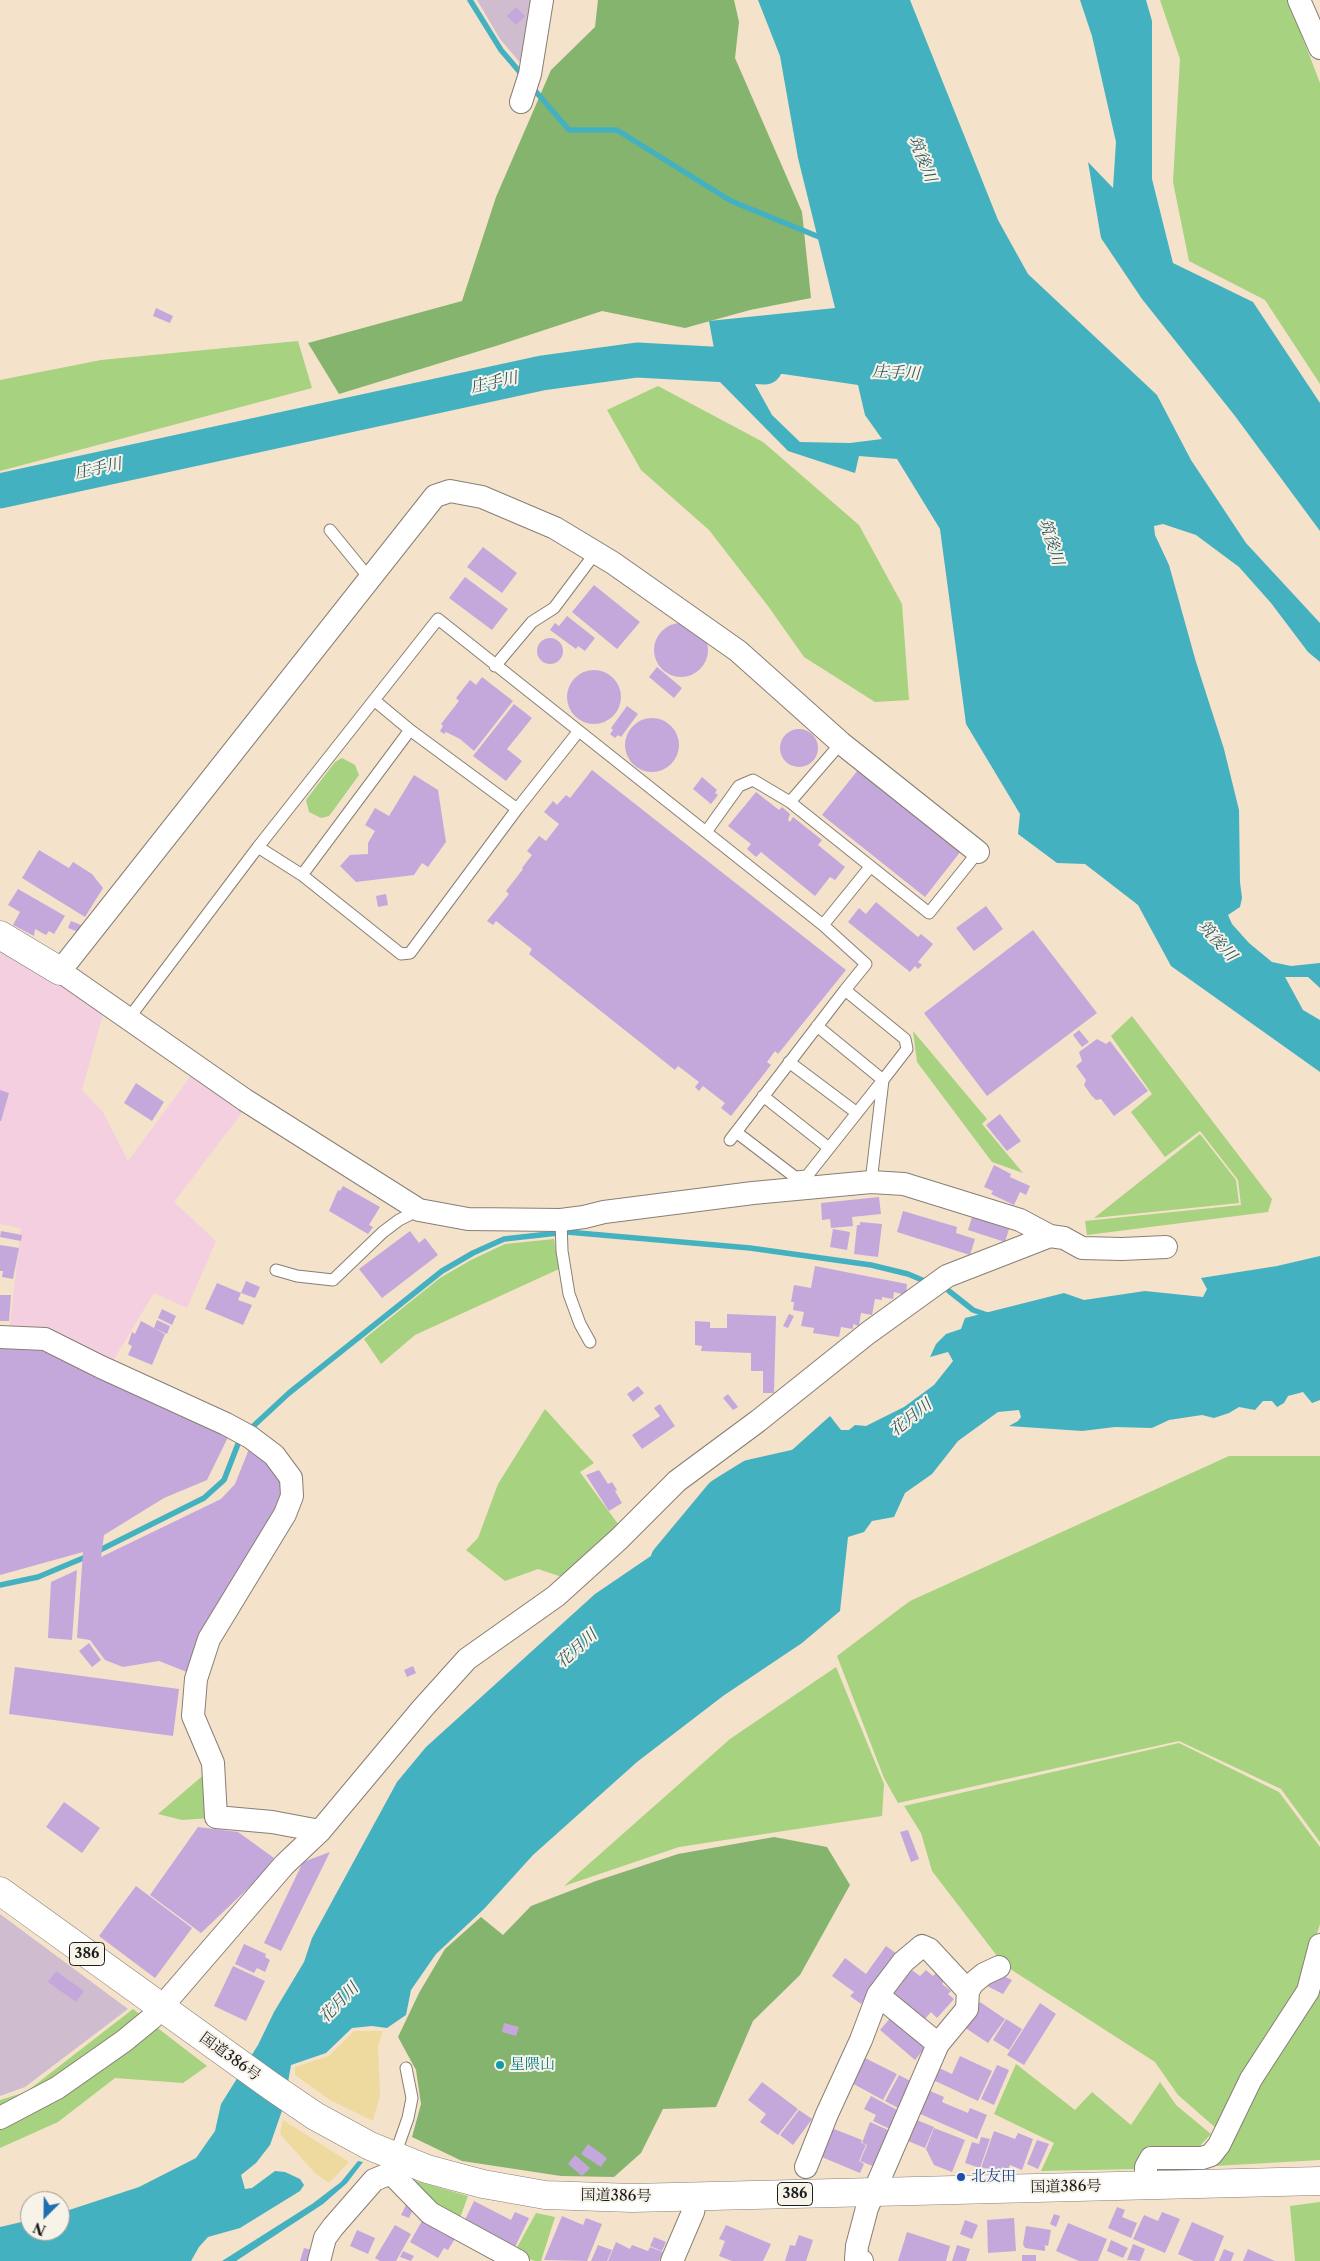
<!DOCTYPE html>
<meta charset="utf-8">
<style>
body{margin:0}
#map{position:relative;width:1320px;height:2261px;overflow:hidden;background:#f4e2cb;font-family:"Libre Caslon Text",serif}
canvas{display:block}
.north{position:absolute;left:20px;top:2191px;width:50px;height:50px;box-sizing:border-box;background:#f7f3e8;border:1px solid #9f9d96;border-radius:50%;rotate:203deg;font-size:14px;font-weight:700;line-height:20px;text-align:center;color:#1c1c1c}
.north::after{content:'';display:block;margin:auto;width:18px;height:22px;background:#1f6fb2;clip-path:polygon(50% 0,100% 100%,50% 72%,0 100%)}
</style>
<div id="map">
<canvas width="1320" height="2261"></canvas>
<div class="north">N</div>
</div>
<script>
const g = document.querySelector('canvas').getContext('2d');
g.lineJoin = 'round';
function fillPath(path, color) { g.fillStyle = color; g.fill(path, 'evenodd'); }
const poly = rows => new Path2D(rows.map(r => 'M' + r).join(''));
function trace(path, color, width, dash) { g.strokeStyle = color; g.lineWidth = width; g.lineCap = dash ? 'butt' : 'round'; g.setLineDash(dash || []); g.stroke(path); }
function label(font, color, halo, rows, align = 'center') {
  g.font = font + ' "Libre Caslon Text","Noto Serif JP",serif'; g.lineWidth = 4; g.setLineDash([]); g.textBaseline = 'middle'; g.strokeStyle = halo; g.fillStyle = color; for (const [text, x, y, turn = 0] of rows) {
    g.save(); g.translate(x, y); g.rotate((+turn || 0) * Math.PI / 180); g.textAlign = isNaN(turn) ? turn : align; if (halo) g.strokeText(text, 0, 0); g.fillText(text, 0, 0); g.restore();
  }
}
fillPath(poly([
 [0,943,105,1007,82,1090,103,1112,128,1161,195,1070,247,1106,174,1202,216,1241,187,1308,154,1293,111,1364,9,1332,21,1228,0,1224]
]), '#f3cfe0');
fillPath(poly([
 [477,0,541,0,522,65,500,39],
 [0,1914,128,2009,25,2087,0,2096]
]), '#cfbdcf');
fillPath(poly([
 [1160,0,1288,0,1320,83,1320,384,1265,300,1189,261,1173,182,1180,59],
 [298,341,312,388,0,471,0,380,101,360],
 [658,386,763,442,859,525,902,604,909,700,875,702,804,657,768,606,709,530,641,470,607,410],
 [342,758,355,765,359,775,335,808,329,816,321,818,309,812,306,800,335,762],
 [1132,1016,1272,1199,1268,1212,1087,1235,1085,1221,1241,1205,1238,1180,1200,1131,1165,1157,1131,1112,1152,1094,1111,1036],
 [913,1031,987,1119,982,1124,1023,1173,992,1162,917,1062],
 [1200,1134,1236,1180,1239,1203,1094,1218],
 [554,1239,559,1269,415,1335,381,1364,364,1339,440,1278,471,1260,505,1244],
 [545,1409,594,1463,580,1472,618,1524,562,1577,538,1569,505,1581,466,1550,478,1538,498,1484],
 [1229,1456,1320,1456,1320,1842,1281,1789,1179,1741,898,1803,884,1778,837,1656,910,1601],
 [836,1667,884,1784,882,1816,679,1847,564,1886,730,1739],
 [1179,1743,1279,1792,1320,1847,1320,1924,1297,1996,1217,2129,1178,2095,1155,2062,1004,1965,932,1871,921,1833,904,1806],
 [207,1772,210,1818,182,1820,158,1814],
 [1320,1981,1320,2160,1215,2166],
 [133,2009,207,2066,183,2083,115,2078,58,2122,0,2148,0,2100,26,2092],
 [1016,2064,1075,2110,1092,2092,1131,2125,1160,2082,1176,2105,1211,2134,1197,2149,1138,2169,1041,2171,1054,2143,994,2114],
 [406,2178,468,2196,458,2223],
 [1320,2202,1320,2261,1295,2261,1290,2206],
 [536,2213,555,2217,541,2261,535,2261,514,2253]
]), '#a7d27f');
fillPath(poly([
 [598,0,734,0,739,22,735,58,802,212,811,298,750,310,685,328,602,311,499,345,339,394,308,343,462,301,496,197,551,70,595,27],
 [774,1837,827,1847,850,1885,800,1975,753,2021,716,2107,663,2109,641,2153,614,2177,561,2176,462,2161,412,2137,421,2104,416,2070,398,2037,419,1993,445,1949,481,1917,503,1935,531,1906,596,1881,678,1854]
]), '#85b46e');
fillPath(poly([
 [354,2031,383,2031,378,2047,380,2095,373,2121,330,2100,295,2075,295,2067,329,2056],
 [283,2120,349,2162,329,2183,315,2173,280,2134]
]), '#eeda9e');
fillPath(poly([
 [758,0,910,0,998,220,1028,274,1157,395,1191,460,1246,543,1320,623,1320,662,1308,652,1271,603,1239,567,1196,535,1163,524,1154,526,1155,535,1169,565,1196,662,1224,749,1239,810,1240,882,1242,898,1240,907,1228,915,1232,924,1249,943,1272,962,1291,966,1320,963,1320,988,1308,977,1285,977,1303,1010,1320,1020,1320,1072,1171,966,1138,905,1085,864,1057,863,1018,834,1020,814,966,724,940,529,897,459,859,456,855,473,788,451,720,382,709,321,835,308,798,158,780,56],
 [768,374,783,374,858,385,865,415,882,439,850,443,800,442,772,415,751,377],
 [1080,0,1146,0,1152,21,1152,179,1173,263,1253,302,1320,403,1320,531,1235,416,1142,299,1101,238,1088,162,1113,188,1116,142,1092,36],
 [1320,1256,1320,1400,1312,1403,1303,1392,1288,1396,1284,1403,1277,1407,1272,1401,1263,1401,1255,1410,1239,1407,1229,1413,1214,1418,1202,1415,1169,1420,1152,1428,1115,1427,1082,1431,1009,1426,1018,1421,1021,1417,1019,1410,998,1412,958,1441,932,1474,905,1493,894,1517,872,1521,864,1532,848,1537,840,1611,802,1643,723,1696,637,1762,533,1855,484,1909,436,1954,411,1990,406,2015,387,2028,372,2026,352,2028,326,2053,291,2065,284,2105,270,2145,256,2163,241,2175,245,2189,252,2188,275,2171,285,2172,300,2179,304,2185,300,2191,240,2228,208,2237,199,2247,191,2261,0,2261,0,2227,30,2220,30,2231,60,2231,60,2213,139,2187,196,2158,215,2131,221,2104,258,2045,274,2012,304,1962,312,1938,397,1782,426,1747,595,1594,745,1492,830,1416,841,1430,849,1430,855,1425,866,1426,904,1407,934,1385,953,1361,948,1352,930,1357,936,1344,946,1334,961,1329,965,1318,1064,1293,1084,1300,1145,1291,1203,1297,1207,1289,1201,1278,1277,1266],
 [358,2161,363,2162,347,2183,323,2204,236,2261,222,2261,312,2204,341,2182]
]), '#44b1c1');
trace(poly([
 [470,0,501,50,524,77],
 [531,86,569,130,617,130,731,201,824,239],
 [949,1291,973,1310,990,1316],
 [248,1431,289,1393,442,1271,473,1253,504,1239,567,1232,750,1248,871,1265,908,1274,927,1282],
 [96,1552,204,1498,224,1480,238,1444,242,1439],
 [0,1585,38,1577,88,1556]
]), '#44b1c1', 5.5);
trace(poly([
 [0,491,542,373,637,360,765,367],
 [668,1560,722,1495,751,1477,813,1463]
]), '#44b1c1', 35);
fillPath(poly([
 [516,7,525,16,516,25,507,16],
 [156,308,173,316,170,323,153,316],
 [483,547,517,573,502,593,467,567],
 [465,577,508,609,492,630,449,598],
 [594,585,640,622,617,649,572,612],
 [567,616,595,638,585,651,578,646,576,649,550,630,555,623,559,626],
 '654 650a27 27 0 1 1 54 0a27 27 0 1 1-54 0Z',
 '537 651a13 13 0 1 1 26 0a13 13 0 1 1-26 0Z',
 [657,667,682,688,674,698,649,677],
 '567 697a27 27 0 1 1 54 0a27 27 0 1 1-54 0Z',
 [482,677,513,701,474,751,460,739,446,732,444,734,440,731,443,726,441,724,459,701,456,698,470,680,476,685],
 [514,704,532,718,507,749,522,761,506,781,473,756],
 [627,706,638,714,621,737,618,735,615,738,610,734,613,730,611,728],
 '625 745a27 27 0 1 1 54 0a27 27 0 1 1-54 0Z',
 '780 748a19 19 0 1 1 38 0a19 19 0 1 1-38 0Z',
 [592,770,846,970,778,1054,775,1051,767,1062,771,1065,731,1116,721,1108,725,1103,703,1086,699,1091,695,1087,699,1082,678,1066,675,1070,529,954,532,949,496,921,493,925,487,921,509,894,506,891,523,869,522,868,532,855,527,851,539,836,546,841,559,824,544,812,553,801,557,805,566,795,570,798],
 [858,770,961,851,925,897,822,815],
 [414,775,438,790,446,842,428,867,422,863,414,875,356,882,340,866,350,855,368,854,368,843,375,831,365,825,375,808,389,816],
 [702,777,717,790,715,793,718,795,711,804,693,789],
 [756,792,779,810,782,807,790,814,788,820,790,822,793,817,822,840,818,845,845,867,835,880,830,877,815,896,761,852,756,857,747,849,751,844,728,826],
 [39,850,69,868,73,862,92,874,103,888,85,917,22,878],
 [18,889,65,916,54,934,49,931,46,935,35,929,34,936,13,925,20,912,8,905],
 [386,894,388,905,378,907,376,896],
 [876,902,918,937,921,934,933,944,918,962,922,965,918,969,915,966,910,972,848,922,859,908,866,914],
 [986,906,1003,929,974,951,956,928],
 [71,921,81,925,79,932,68,928],
 [1033,930,1097,1013,987,1096,924,1013],
 [1079,1030,1089,1042,1082,1047,1073,1035],
 [1097,1039,1106,1044,1110,1041,1148,1091,1114,1116,1101,1099,1096,1100,1091,1095,1084,1085,1086,1080,1076,1066,1082,1061,1079,1052],
 [136,1083,164,1102,152,1121,124,1103],
 [0,1090,9,1093,1,1121,0,1121],
 [1000,1114,1021,1141,1007,1151,986,1125],
 [994,1165,1011,1174,1010,1177,1030,1186,1026,1195,1020,1192,1014,1205,991,1194,993,1191,984,1187],
 [343,1186,380,1207,369,1225,373,1227,368,1234,329,1211,338,1190,340,1191],
 [879,1197,881,1214,852,1217,853,1226,831,1228,830,1219,822,1220,821,1203],
 [903,1211,957,1227,956,1233,975,1239,970,1255,897,1232],
 [972,1217,1009,1229,1005,1242,968,1230],
 [860,1222,882,1224,878,1257,854,1254,857,1225,860,1225],
 [833,1229,850,1232,847,1250,830,1247],
 [1,1231,22,1235,21,1241,0,1237],
 [410,1231,419,1243,425,1238,438,1255,382,1298,359,1269],
 [0,1245,19,1248,13,1279,2,1277,3,1271,0,1271],
 [815,1266,907,1284,906,1295,894,1292,893,1299,882,1297,882,1300,875,1299,872,1315,861,1313,859,1326,853,1324,853,1329,841,1327,839,1337,813,1333,814,1328,801,1326,804,1312,793,1310,794,1302,791,1302,794,1285,811,1288],
 [246,1281,260,1287,255,1298,241,1293],
 [217,1283,241,1293,238,1300,252,1305,243,1325,205,1309],
 [0,1295,11,1295,9,1321,0,1321],
 [162,1309,176,1316,172,1325,158,1318],
 [727,1314,776,1316,774,1393,763,1393,763,1371,751,1371,751,1353,701,1351,702,1346,695,1345,695,1321,710,1322,710,1328,727,1328],
 [789,1314,794,1316,788,1328,783,1326],
 [157,1320,170,1326,167,1334,154,1328],
 [141,1321,165,1334,152,1365,128,1355,132,1346,128,1344,132,1332,135,1334],
 [43,1344,230,1433,207,1480,164,1498,104,1535,101,1557,221,1499,235,1484,249,1449,276,1467,284,1494,192,1674,159,1661,123,1667,105,1660,90,1640,77,1638,83,1552,0,1575,0,1348],
 [638,1386,644,1393,633,1402,627,1394],
 [728,1394,738,1407,733,1410,723,1398],
 [660,1404,675,1426,642,1449,632,1435,660,1416,654,1408],
 [599,1470,608,1484,612,1482,617,1490,615,1491,622,1503,609,1511,586,1475],
 [77,1570,72,1640,48,1638,51,1582],
 [89,1643,101,1660,92,1667,79,1651],
 [413,1666,416,1673,407,1677,404,1670],
 [15,1667,179,1689,173,1736,9,1714],
 [64,1802,100,1828,82,1853,46,1827],
 [198,1827,238,1832,274,1858,262,1875,201,1933,150,1895],
 [908,1830,919,1859,911,1862,900,1832],
 [330,1852,281,1951,264,1943,303,1862],
 [136,1886,192,1928,155,1978,99,1936],
 [244,1944,266,1954,265,1957,270,1960,265,1972,257,1968,254,1973,235,1964],
 [886,1946,897,1954,861,2004,850,1996,854,1992,832,1976,845,1958,866,1974],
 [233,1966,265,1981,246,2021,214,2006],
 [912,1970,920,1976,926,1970,933,1976,936,1973,945,1980,942,1984,951,1991,948,1994,954,1999,937,2018,931,2012,924,2020,893,1992],
 [56,1971,84,1991,76,2002,48,1982],
 [999,1974,1012,1980,1003,1994,987,1986],
 [980,2002,1005,2019,988,2043,964,2027],
 [1040,2003,1056,2014,1024,2065,1007,2055],
 [893,2015,928,2044,915,2060,880,2030],
 [1006,2019,1022,2029,1009,2050,993,2040],
 [504,2023,519,2027,516,2036,502,2032],
 [861,2056,897,2074,883,2100,848,2081],
 [960,2056,992,2071,978,2101,931,2079,937,2067,952,2074],
 [997,2065,1009,2070,994,2105,981,2099],
 [899,2075,914,2083,900,2109,885,2101],
 [762,2082,798,2109,778,2135,760,2122,766,2114,748,2100],
 [928,2090,944,2097,942,2102,968,2113,970,2108,987,2115,977,2139,918,2113],
 [871,2096,899,2111,890,2129,873,2121,876,2115,864,2109],
 [799,2110,812,2119,793,2145,780,2135],
 [912,2118,934,2127,925,2148,903,2139],
 [870,2122,890,2131,875,2167,860,2161,867,2145,862,2143],
 [829,2127,862,2140,861,2143,866,2145,859,2161,864,2164,860,2173,817,2155],
 [934,2128,965,2140,952,2172,934,2165,926,2149],
 [994,2131,1015,2139,1018,2133,1033,2139,1022,2170,1010,2165,1008,2170,981,2168],
 [981,2137,990,2139,980,2168,965,2163,972,2142,979,2144],
 [1037,2140,1049,2144,1038,2169,1027,2164],
 [588,2144,607,2158,601,2167,581,2154],
 [575,2155,590,2168,582,2176,568,2164],
 [474,2201,511,2220,515,2212,529,2218,514,2249,463,2224],
 [406,2205,413,2209,409,2218,401,2215],
 [1117,2207,1125,2210,1122,2217,1137,2223,1131,2238,1108,2228],
 [1162,2212,1180,2219,1165,2253,1133,2239,1144,2215,1158,2221],
 [1054,2214,1060,2216,1056,2227,1050,2224],
 [562,2216,583,2225,586,2218,602,2224,587,2261,544,2260],
 [1014,2218,1016,2251,988,2253,987,2220],
 [965,2220,978,2225,972,2239,960,2234],
 [422,2221,447,2236,449,2233,456,2237,448,2250,444,2248,438,2258,410,2242],
 [1192,2222,1224,2236,1214,2261,1194,2261,1178,2254],
 [1068,2223,1107,2239,1098,2261,1079,2261,1056,2251],
 [395,2225,411,2234,396,2261,380,2261,375,2258],
 [726,2225,771,2244,763,2261,732,2261,719,2256,725,2241,719,2239],
 [1026,2226,1051,2230,1048,2246,1045,2245,1045,2251,1025,2248,1023,2244],
 [357,2230,375,2238,368,2254,350,2246],
 [907,2232,950,2246,946,2261,898,2261],
 [799,2235,813,2240,806,2261,785,2261,790,2245,795,2246],
 [654,2237,666,2242,662,2251,650,2246],
 [1111,2240,1128,2248,1123,2258,1107,2251],
 [616,2242,630,2249,632,2245,648,2251,650,2247,663,2252,659,2261,608,2261],
 [1133,2244,1145,2249,1140,2261,1127,2260],
 [598,2245,612,2250,607,2261,591,2261],
 [957,2245,970,2249,966,2261,952,2261],
 [304,2248,316,2251,313,2261,300,2261],
 [1224,2249,1234,2253,1231,2261,1219,2261],
 [1248,2249,1275,2261,1243,2261],
 [403,2251,414,2256,411,2261,400,2257],
 [1022,2255,1036,2255,1036,2261,1022,2261]
]), '#c4a8db');
const lane = poly([
 [330,530,370,579],
 [495,666,532,622,554,608,596,552],
 [374,700,410,730],
 [790,802,841,743],
 [706,832,739,786,753,780,790,802,929,913,978,852],
 [258,847,438,619,823,925,866,964,845,990,905,1039,907,1049,883,1080,871,1182],
 [302,875,410,730,517,809],
 [823,925,870,867],
 [129,1018,258,847,302,875,401,954,410,953,517,809,578,732],
 [789,1062,857,1113],
 [763,1096,829,1148],
 [736,1132,795,1177,807,1176,883,1080,817,1026],
 [730,1140,845,990],
 [561,1220,562,1251,569,1294,580,1324,590,1342],
 [276,1270,297,1276,333,1280,383,1232,399,1220,419,1210],
 [395,2155,408,2118,412,2098,406,2068]
]);
const street = poly([
 [1299,0,1320,48],
 [521,102,530,74,542,0],
 [978,852,841,743,738,651,613,563,555,528,482,497,450,491,435,496,60,971,245,1100,419,1210,468,1219,561,1220,584,1217,604,1212,753,1193,871,1182,904,1184,1020,1220,1050,1236,1064,1238,1082,1248,1122,1249,1166,1247],
 [0,1337,45,1339,101,1367,226,1424,250,1437,274,1455,291,1478,292,1496,285,1514,209,1639,196,1679,193,1716,213,1763,216,1817,272,1822,320,1831],
 [878,1995,938,2044],
 [0,2118,57,2088,124,2041,152,2018,284,1865,320,1831,422,1709,467,1659,556,1596,619,1539,677,1481,758,1421,868,1333,947,1276,1050,1236],
 [395,2155,391,2173,430,2213,518,2261],
 [806,2167,827,2114,861,2040,878,1995,903,1962,922,1946,929,1949,968,1991],
 [1146,2185,1146,2167,1151,2158,1202,2158,1211,2155,1219,2145,1251,2079,1308,1991,1320,1945],
 [319,2261,325,2238,333,2227,374,2180,391,2173],
 [672,2261,693,2212,696,2196],
 [862,2261,856,2259,857,2246,867,2208,938,2044,967,2009,968,1991,973,1983,984,1974,999,1967]
]);
const secondary = poly([
 [0,935,60,971]
]);
const highway = poly([
 [0,1891,271,2086,315,2116,370,2146,427,2169,483,2184,545,2195,632,2198,1320,2181]
]);
trace(lane, '#887f74', 13);
trace(street, '#887f74', 24);
trace(secondary, '#887f74', 29);
trace(highway, '#887f74', 29);
trace(lane, '#fff', 11);
trace(street, '#fff', 22);
trace(secondary, '#fff', 28);
trace(highway, '#fff', 28);
for (const [x, y, r, color] of [
 [500,2065,5,"#0f9aa8"],
 [961,2177,5,"#1a4fb4"]
]) { const dot = new Path2D(); dot.arc(x, y, r, 0, 2 * Math.PI); g.fillStyle = color; g.fill(dot); trace(dot, '#f7f3e8', 2); }
for (const [x, y, w] of [
 [87,1954,35],
 [795,2194,35]
]) { const box = new Path2D(); box.roundRect(x - w / 2, y - 11.5, w, 23, 4); g.fillStyle = '#f7f3e8'; g.fill(box); trace(box, '#1c1c1c', 1); }
label('bold 14px', '#1c1c1c', null, [
 ["386",87,1954],
 ["386",795,2194]
]);
label('15px', '#1c1c1c', '#f7f3e8', [
 ["国道386号",230,2057,36],
 ["国道386号",1066,2187,-1],
 ["国道386号",616,2196,1]
]);
label('15px', '#0d838f', '#f7f3e8', [
 ["星隈山",510,2065]
], 'left');
label('15px', '#164399', '#f7f3e8', [
 ["北友田",971,2177]
], 'left');
label('italic 16px', '#2c585e', '#f7f3e8', [
 ["筑後川",922,159,68],
 ["庄手川",896,373,3],
 ["庄手川",494,383,-12],
 ["庄手川",98,469,-12],
 ["筑後川",1051,542,72],
 ["筑後川",1217,941,48],
 ["花月川",911,1418,-39],
 ["花月川",577,1649,-42],
 ["花月川",339,2003,-46]
]);
</script>
